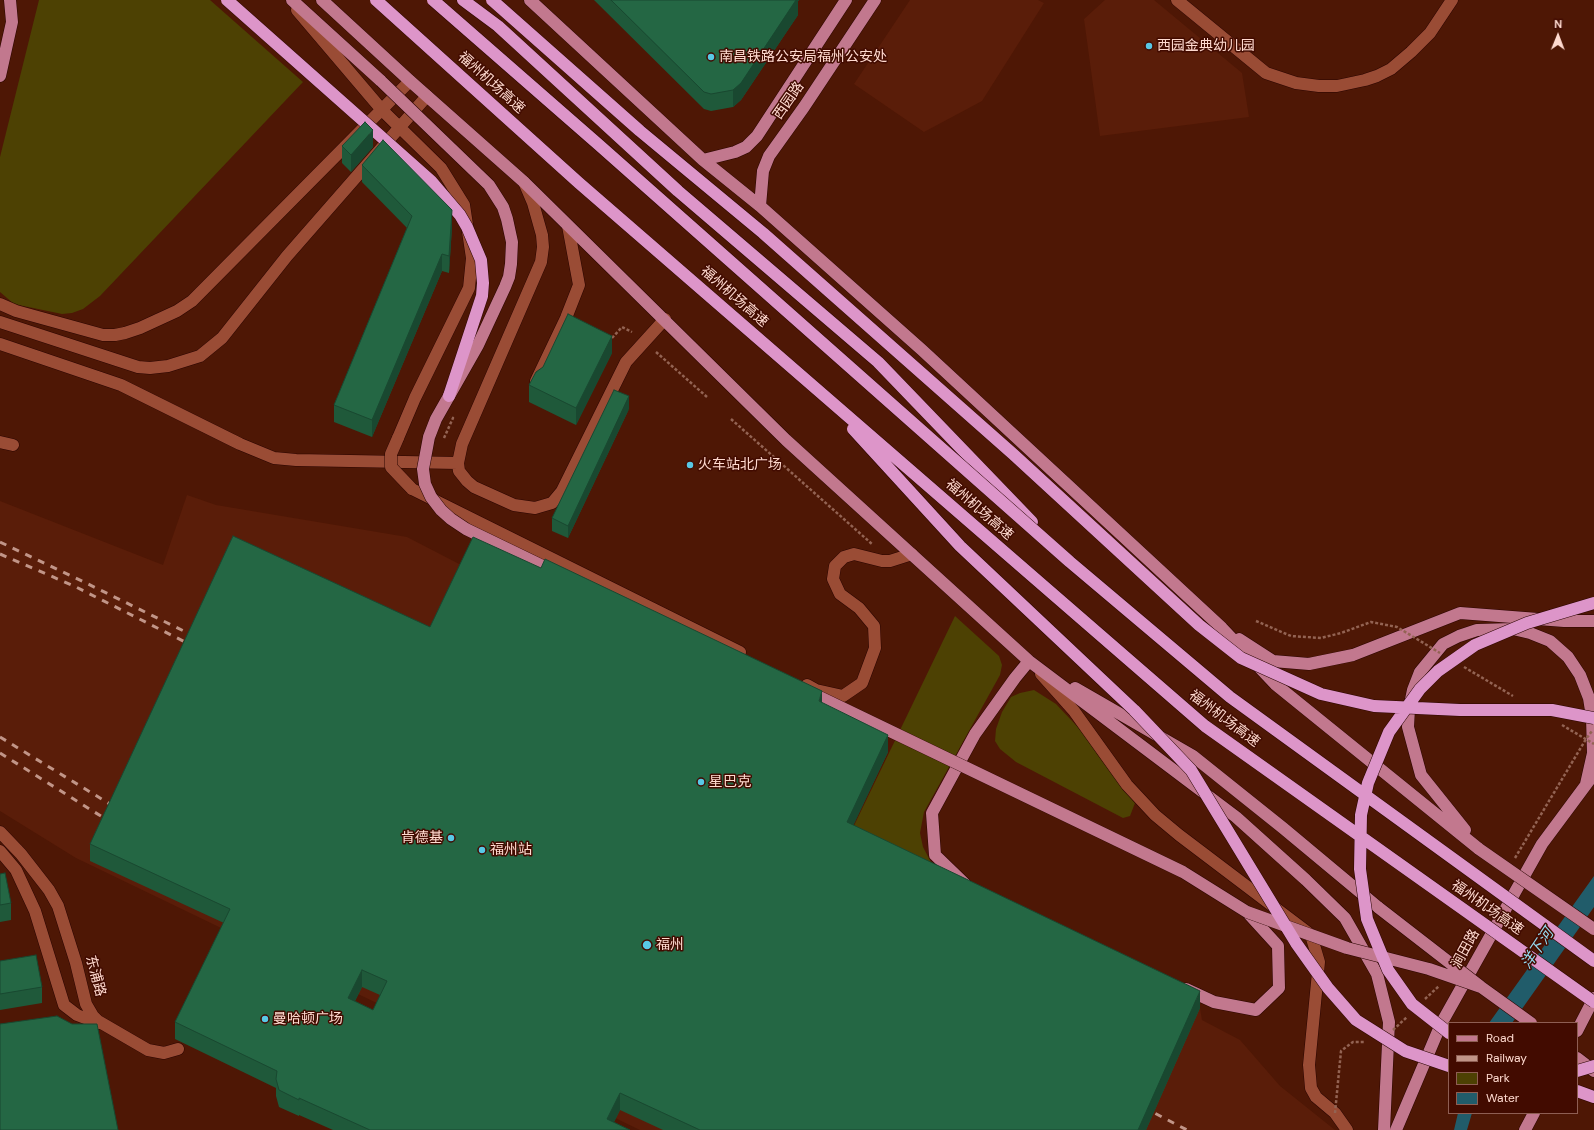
<!DOCTYPE html>
<meta charset="utf-8">
<style>
body{margin:0}
#map{position:relative;width:1594px;height:1130px;overflow:hidden;background:#4e1705;font-family:"DM Sans",sans-serif}
canvas{display:block}
.legend{position:absolute;left:1448px;top:1022px;width:130px;height:92px;box-sizing:border-box;background:#420b00;border:1px solid #8e5e53;margin:0;padding:5px 7px;list-style:none;font-size:12px;color:#ffdacf}
.legend li{display:flex;align-items:center;gap:8px;height:20px}
.legend b{width:20px;border:1px solid #8e5e53}
.north{position:absolute;left:1538px;top:16px;width:40px;height:40px;-webkit-text-stroke:3px #420b00;paint-order:stroke;rotate:1deg;font-size:11px;font-weight:700;line-height:16px;text-align:center;color:#ffdacf}
.north::after{content:'';display:block;margin:auto;width:14px;height:18px;background:#ffdacf;clip-path:polygon(50% 0,100% 100%,50% 72%,0 100%)}
</style>
<div id="map">
<canvas width="1594" height="1130"></canvas>
<ul class="legend">
<li><b style="height:5px;background:#c2788e"></b>Road</li>
<li><b style="height:5px;background:#c19588"></b>Railway</li>
<li><b style="height:11px;background:#4d4103"></b>Park</li>
<li><b style="height:11px;background:#215c6a"></b>Water</li>
</ul>
<div class="north">N</div>
</div>
<script>
const g = document.querySelector('canvas').getContext('2d');
g.lineJoin = 'round';
function fillPath(path, color) { g.fillStyle = color; g.fill(path, 'evenodd'); }
const poly = rows => new Path2D(rows.map(r => 'M' + r).join(''));
function trace(path, color, width, dash) { g.strokeStyle = color; g.lineWidth = width; g.lineCap = dash ? 'butt' : 'round'; g.setLineDash(dash || []); g.stroke(path); }
function label(font, color, halo, rows, align = 'center') {
  g.font = font + ' "DM Sans","Noto Sans SC",sans-serif'; g.lineWidth = 3; g.setLineDash([]); g.textBaseline = 'middle'; g.strokeStyle = halo; g.fillStyle = color; for (const [text, x, y, turn = 0] of rows) {
    g.save(); g.translate(x, y); g.rotate((+turn || 0) * Math.PI / 180); g.textAlign = isNaN(turn) ? turn : align; if (halo) g.strokeText(text, 0, 0); g.fillText(text, 0, 0); g.restore();
  }
}
fillPath(poly([
 [910,0,1038,0,1044,3,982,101,924,132,854,84],
 [1105,0,1154,0,1242,73,1249,117,1100,136,1084,19],
 [187,495,216,505,407,537,465,567,819,718,888,752,847,839,1200,1008,1202,1020,1240,1040,1280,1086,1335,1130,640,1130,76,858,0,811,0,501,163,565]
]), '#5a1d09');
fillPath(poly([
 [39,0,210,0,303,82,100,296,83,309,72,313,62,314,14,304,0,292,0,157],
 [955,616,999,656,1002,665,1000,675,924,812,920,833,923,847,935,870,848,838],
 [1034,690,1056,704,1090,740,1097,754,1135,803,1130,816,1123,818,1016,762,1000,749,995,741,996,729,1002,712,1011,697,1020,693]
]), '#4d4103');
fillPath(poly([
 [1594,876,1594,907,1512,1023,1489,1023],
 [1458,1113,1472,1113,1467,1130,1454,1130]
]), '#215c6a');
const minor = poly([
 [1177,0,1266,73,1296,83,1319,86,1337,86,1365,80,1377,76,1391,69,1411,52,1430,33,1452,0],
 [297,10,382,110,441,168,464,205,472,258,469,288,415,398,398,438],
 [524,182,533,203,542,235,543,247,541,262,462,444,458,463,459,471,467,481,474,487,514,505,535,508,552,503,562,491,626,362,665,319],
 [0,304,16,311,103,335,115,335,125,333,140,328,177,311,192,301,410,81],
 [0,322,138,367,150,368,168,366,200,356,222,338,287,256,427,96],
 [0,344,121,385,240,444,274,458,296,460,458,463],
 [536,381,566,318,579,285,568,226],
 [0,442,13,445],
 [412,489,740,652],
 [1041,674,1074,711,1127,785,1155,815,1179,835,1311,935,1319,962,1309,1065,1311,1088,1316,1097,1335,1113,1347,1130],
 [807,685,816,690,843,696,862,683,875,648,874,626,859,608,840,594,833,579,835,566,844,557,854,554,882,561,890,561,912,554],
 [0,832,21,854,49,890,58,906,76,963,86,1004,93,1016,98,1021,148,1050,164,1053,178,1049],
 [0,851,16,870,35,911,64,1005,77,1015,98,1023]
]);
const major = poly([
 [292,0,381,81],
 [322,0,410,81,524,182,786,440,1029,661,1236,817,1306,880,1345,918,1377,974,1389,1022,1384,1130],
 [530,0,703,160,760,206,922,350,1222,628,1275,684,1479,849],
 [0,76,12,22,10,0],
 [703,160,735,152,746,147,757,136,846,0],
 [760,206,763,171,769,156,804,107,875,0],
 [1239,639,1273,661,1309,664,1353,655,1460,613,1564,621,1594,621],
 [1075,688,1193,756,1283,828,1379,908],
 [1465,830,1421,775,1408,727,1409,709,1413,690,1420,672,1443,644,1459,636,1477,630,1513,629,1530,633,1550,641,1568,657,1580,675,1589,698,1592,717,1593,753,1586,784],
 [965,884,935,855,932,813,975,734,1015,678,1029,661],
 [1186,989,1214,1002,1256,1010,1279,988,1278,946,1247,912],
 [1577,1031,1594,998],
 [1577,1058,1594,1071],
 [1396,1130,1441,1024,1542,844,1591,778],
 [1525,1130,1534,1113]
]);
const highway = poly([
 [463,0,498,26,678,191,878,362,1032,522],
 [1577,1091,1594,1097]
]);
trace(minor, '#2b0500', 13);
trace(major, '#2b0500', 13);
trace(highway, '#2b0500', 13);
trace(poly([
 [612,338,622,327,632,332],
 [656,352,707,397],
 [731,419,872,544],
 [444,438,453,418,450,417]
]), '#936353', 2.5, [3, 2]);
trace(minor, '#9a4c35', 12);
trace(major, '#c2788e', 12);
trace(highway, '#dd95c9', 12);
trace(poly([
 [0,542,86,583,198,638],
 [0,554,74,586,193,646],
 [0,737,118,809],
 [0,753,112,823],
 [1143,1107,1187,1130]
]), '#c19588', 3, [7, 7]);
const minorBridge = poly([
 [398,438,391,454,391,467,412,489]
]);
const majorBridge = poly([
 [381,81,489,185,503,207,507,219,512,242,511,264,509,277,505,287,478,345,436,419,429,437,423,469,425,484,431,497,441,510,451,519,466,529,557,573],
 [809,692,1183,872,1247,912,1347,948,1429,969,1481,987],
 [1479,849,1594,929],
 [1379,908,1481,987,1531,1023]
]);
const highwayBridge = poly([
 [227,0,431,181,460,215,467,227,481,260,483,283,482,296,449,396],
 [376,0,579,183,1205,726,1594,1002],
 [433,0,599,145,1070,562,1230,697,1594,961],
 [492,0,640,131,763,233,1013,454,1199,625,1241,658,1321,694,1374,706,1460,710,1552,710,1594,718],
 [853,429,960,546,1134,710,1191,770,1296,943,1328,988,1356,1020,1405,1051,1449,1066],
 [1449,1033,1412,1004,1388,970,1367,919,1360,869,1361,815,1368,783,1389,732,1420,689,1438,671,1475,645,1527,623,1594,603],
 [1577,1071,1594,1066]
]);
trace(minorBridge, '#2b0500', 13, []);
trace(majorBridge, '#2b0500', 13, []);
trace(highwayBridge, '#2b0500', 13, []);
trace(poly([
 [1256,621,1291,636,1321,638,1341,633,1371,622,1397,627,1440,653],
 [1464,667,1513,696],
 [1562,725,1594,744],
 [1515,858,1586,739,1592,731],
 [1484,910,1490,900],
 [1458,954,1472,929],
 [1425,999,1439,986],
 [1393,1030,1407,1017],
 [1335,1113,1341,1051,1353,1042,1365,1042]
]), '#936353', 2.5, [3, 2]);
trace(minorBridge, '#9a4c35', 12);
trace(majorBridge, '#c2788e', 12);
trace(highwayBridge, '#dd95c9', 12);
fillPath(poly([
 [594,0,799,0,798,1,798,15,741,100,733,107,711,111,704,109],
 [342,146,373,147,351,172,342,163],
 [362,165,452,227,449,273,442,271,372,437,334,422,334,405,407,228,362,182],
 [612,353,576,425,529,402,529,385],
 [629,409,568,538,552,531,552,518],
 [430,627,822,703,888,752,853,825,1200,1008,1146,1130,663,1130,620,1110,614,1122,630,1130,333,1130,299,1115,299,1116,279,1107,276,1096,276,1088,175,1039,175,1022,224,923,90,861,90,844],
 [362,987,380,995,373,1010,355,1001],
 [0,874,11,903,11,920,0,922],
 [0,961,42,987,42,1003,0,1010]
]), '#1f593a');
fillPath(poly([
 [789,0,799,0,798,1,798,15,741,100,733,107,733,90],
 [373,130,373,147,351,172,351,155],
 [452,210,452,227,449,273,449,256],
 [442,254,442,271,372,437,372,420],
 [612,336,612,353,576,425,576,408],
 [629,396,629,409,568,538,568,526],
 [822,691,822,708,819,701],
 [888,735,888,752,847,839,847,822],
 [362,970,362,987,348,1015,348,998],
 [1200,991,1200,1008,1146,1130,1138,1130],
 [620,1093,620,1110,610,1130,607,1119]
]), '#194830');
const building = poly([
 [611,0,796,0,741,83,733,90,711,94,704,92,611,0],
 [365,122,373,130,351,155,342,146,365,122],
 [383,140,452,210,449,256,442,254,372,420,334,405,412,216,362,165,383,140],
 [568,314,612,336,576,408,529,385,536,372,543,367,568,314],
 [614,390,629,396,568,526,552,518,614,390],
 [233,536,430,627,473,537,541,568,545,559,822,691,819,701,888,735,847,822,1200,991,1138,1130,700,1130,620,1093,607,1119,630,1130,370,1130,299,1098,299,1100,279,1090,276,1079,277,1071,175,1022,230,909,90,844,233,536],
 [362,970,387,981,373,1010,348,998,362,970],
 [5,873,11,903,0,905,0,874,5,873],
 [36,955,42,987,0,994,0,961,36,955],
 [57,1016,72,1024,97,1024,118,1130,0,1130,0,1024,57,1016]
]);
fillPath(building, '#246744');
trace(building, '#194830', 1);
for (const [x, y, r, color] of [
 [1149,46,4,"#59c8e5"],
 [711,57,4,"#59c8e5"],
 [690,465,4,"#59c8e5"],
 [701,782,4,"#59c8e5"],
 [451,838,4,"#59c8e5"],
 [482,850,4,"#59c8e5"],
 [647,945,5,"#59c8e5"],
 [265,1019,4,"#59c8e5"]
]) { const dot = new Path2D(); dot.arc(x, y, r, 0, 2 * Math.PI); g.fillStyle = color; g.fill(dot); trace(dot, '#420b00', 1.5); }
label('14px', '#ffdacf', '#420b00', [
 ["西园金典幼儿园",1157,46],
 ["南昌铁路公安局福州公安处",719,57],
 ["火车站北广场",698,465],
 ["星巴克",709,782],
 ["肯德基",443,838,"right"],
 ["福州站",490,850],
 ["福州",656,945],
 ["曼哈顿广场",273,1019]
], 'left');
label('14px', '#ffdacf', '#420b00', [
 ["福州机场高速",491,83,42],
 ["西园路",789,101,-55],
 ["福州机场高速",734,297,41],
 ["福州机场高速",979,510,41],
 ["福州机场高速",1224,719,37],
 ["福州机场高速",1487,908,35],
 ["涧田路",1466,949,-61],
 ["东浦路",95,976,75]
]);
label('italic 15px', '#95dcf0', '#420b00', [
 ["洋下河",1538,949,-56]
]);
</script>
